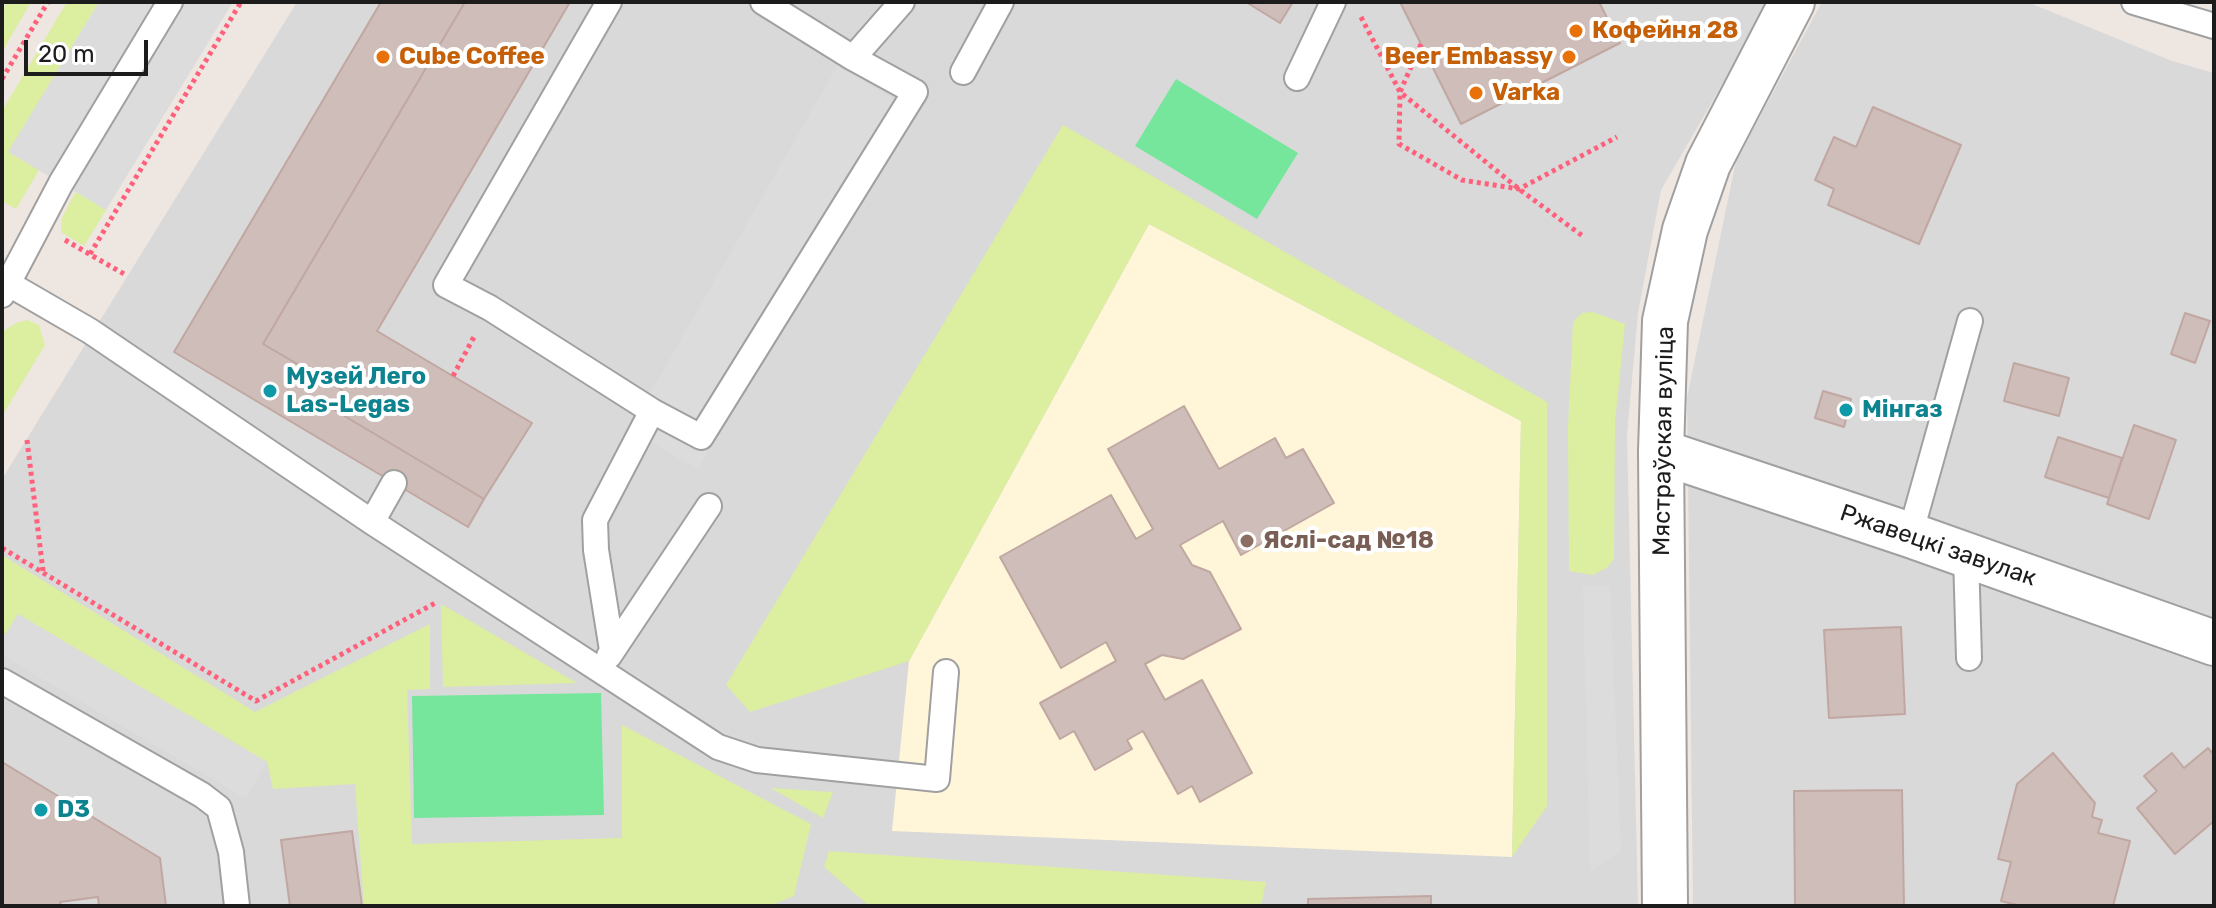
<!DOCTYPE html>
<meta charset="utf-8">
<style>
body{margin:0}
#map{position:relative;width:2216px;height:908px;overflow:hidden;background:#eee6e0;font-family:Rubik,sans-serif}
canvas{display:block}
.frame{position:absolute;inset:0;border:4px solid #1c1c1c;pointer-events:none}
.scale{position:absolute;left:24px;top:40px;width:124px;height:36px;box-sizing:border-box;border:4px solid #1c1c1c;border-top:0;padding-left:10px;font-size:24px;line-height:28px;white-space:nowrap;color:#1c1c1c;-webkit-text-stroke:6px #fff;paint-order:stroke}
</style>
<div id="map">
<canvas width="2216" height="908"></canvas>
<div class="frame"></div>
<div class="scale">20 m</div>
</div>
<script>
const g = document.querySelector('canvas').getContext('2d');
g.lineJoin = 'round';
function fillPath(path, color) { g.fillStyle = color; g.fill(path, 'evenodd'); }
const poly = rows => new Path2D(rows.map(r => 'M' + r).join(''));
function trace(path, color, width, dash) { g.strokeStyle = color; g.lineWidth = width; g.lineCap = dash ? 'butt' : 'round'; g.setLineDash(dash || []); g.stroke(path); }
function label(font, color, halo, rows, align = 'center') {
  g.font = font + ' Rubik,sans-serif'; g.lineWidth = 8; g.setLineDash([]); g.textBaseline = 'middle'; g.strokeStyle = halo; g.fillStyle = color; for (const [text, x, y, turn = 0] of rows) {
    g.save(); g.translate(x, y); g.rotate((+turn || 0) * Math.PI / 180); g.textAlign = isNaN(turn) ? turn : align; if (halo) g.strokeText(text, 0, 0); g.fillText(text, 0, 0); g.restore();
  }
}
fillPath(poly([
 [297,2,1770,2,1661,190,1638,313,1627,435,1638,906,2,906,2,479],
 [1822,2,2027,2,2172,61,2214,73,2214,906,1693,906,1687,398,1736,161]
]), '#dad9d9');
fillPath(poly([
 [1149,224,1521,421,1512,857,892,831,909,661]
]), '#fff5d8');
fillPath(poly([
 [7,2,31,2,2,52,2,11],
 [67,2,99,2,9,152,39,170,16,209,2,201,2,111],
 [1063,125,1547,402,1547,806,1512,857,1521,421,1149,224,909,661,750,712,726,685],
 [76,191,106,210,84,246,61,232,62,218],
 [1593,312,1625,324,1615,422,1614,559,1607,568,1592,575,1569,571,1568,428,1573,322,1582,313],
 [27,320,39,325,45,345,2,416,2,332,16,323],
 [2,555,255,712,430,624,430,689,407,690,412,844,622,838,622,725,811,824,794,896,769,906,364,906,355,784,273,789,267,762,18,614,6,634,2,633],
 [441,604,577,683,443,687],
 [771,788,832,792,833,792,823,818],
 [829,851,1266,882,1261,906,875,906,868,905,824,867]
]), '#dceea0');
fillPath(poly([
 [1176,79,1298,153,1257,219,1135,146],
 [601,693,604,815,414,818,412,696]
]), '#76e69c');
fillPath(poly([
 [99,2,233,2,106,210,8,152],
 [837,66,906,106,698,469,629,430],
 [1583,586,1610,586,1621,852,1590,871],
 [18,614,267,762,246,799,2,655,2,640]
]), '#dcdcdc');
const building = poly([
 [381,2,465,2,263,344,342,390,331,408,484,499,468,527,174,352,381,2],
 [465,2,570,2,377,331,532,423,484,499,331,408,342,390,263,344,465,2],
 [1246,2,1293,2,1280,23,1246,2],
 [1400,2,1599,2,1620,43,1461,124,1400,2],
 [1873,107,1961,145,1919,244,1828,205,1834,189,1815,180,1834,137,1856,147,1873,107],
 [2185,313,2210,321,2195,363,2171,354,2185,313],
 [2014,363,2069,378,2059,416,2004,401,2014,363],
 [1823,391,1851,399,1844,427,1815,418,1823,391],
 [1184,406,1219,469,1275,438,1286,458,1303,449,1334,503,1241,555,1223,521,1180,545,1192,565,1210,572,1241,629,1183,659,1162,655,1145,664,1165,700,1202,680,1252,773,1200,802,1192,786,1178,794,1143,731,1127,740,1132,749,1095,770,1074,731,1060,739,1040,703,1116,661,1106,642,1061,668,1000,557,1111,495,1136,539,1153,529,1108,449,1184,406],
 [2134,425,2176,440,2149,519,2107,504,2134,425],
 [2058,437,2122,458,2109,498,2045,477,2058,437],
 [1901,627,1905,714,1829,718,1824,630,1901,627],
 [2208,748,2214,755,2214,821,2175,854,2137,808,2157,791,2144,776,2172,753,2184,768,2208,748],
 [2053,753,2095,803,2092,817,2102,820,2098,833,2130,841,2113,906,2021,906,2001,901,2011,862,1998,859,2017,784,2053,753],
 [2,762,160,858,166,906,2,906,2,762],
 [1902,790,1904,906,1795,906,1794,791,1902,790],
 [352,831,362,906,290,906,281,840,352,831],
 [1431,896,1431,906,1308,906,1308,899,1431,896],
 [98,897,99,906,61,906,60,902,98,897]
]);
fillPath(building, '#cebdb9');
trace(building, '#c1a7a1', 2);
const service = poly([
 [609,2,446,285,490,308,652,411,701,437,915,92,853,58,763,2],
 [2134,2,2214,26],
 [853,58,902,2],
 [963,72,1001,2],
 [1297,78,1333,2],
 [2,280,90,331,372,522,718,747,757,760,937,779,946,672],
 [2,295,61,183,170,2],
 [372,522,394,483],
 [1910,535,1970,321],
 [1966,556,1969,658],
 [612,650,596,550,595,520,652,411],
 [609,656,709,506],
 [2,681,202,795,219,808,231,852,237,906]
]);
const minor = poly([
 [1661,452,1910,535,2214,643]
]);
const tertiary = poly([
 [1665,906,1661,452,1665,321,1685,230,1708,164,1792,2]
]);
trace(service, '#a0a0a0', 28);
trace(minor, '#a0a0a0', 48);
trace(tertiary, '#a0a0a0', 48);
trace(poly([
 [1361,17,1400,92,1519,189,1584,237],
 [1421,44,1400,92,1399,144,1462,180,1519,189,1617,137],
 [2,79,48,2],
 [65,240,124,274],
 [90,254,241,2],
 [453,376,475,335],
 [27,440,43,571],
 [2,548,256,701,437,602]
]), '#ff607b', 5, [4, 4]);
trace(service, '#fff', 24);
trace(minor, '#fff', 44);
trace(tertiary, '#fff', 44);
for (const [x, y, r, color] of [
 [1576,31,8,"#e8710a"],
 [383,57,8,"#e8710a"],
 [1569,57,8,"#e8710a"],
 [1476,93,8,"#e8710a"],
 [270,391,8,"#0f9aa8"],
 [1846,410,8,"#0f9aa8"],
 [1247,541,8,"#8d6e63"],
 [41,810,8,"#0f9aa8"]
]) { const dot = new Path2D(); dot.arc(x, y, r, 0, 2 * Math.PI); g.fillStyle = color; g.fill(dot); trace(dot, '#fff', 3); }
label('bold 24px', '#c56008', '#fff', [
 ["Кофейня 28",1592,31],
 ["Cube Coffee",399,57],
 ["Beer Embassy",1553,57,"right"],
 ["Varka",1492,93]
], 'left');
label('bold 24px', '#0d838f', '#fff', [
 ["Музей Лего",286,377],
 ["Las-Legas",286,405],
 ["Мінгаз",1862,410],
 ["D3",57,810]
], 'left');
label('24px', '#1c1c1c', '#fff', [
 ["Мястраўская вуліца",1664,441,-89],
 ["Ржавецкі завулак",1938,546,19]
]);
label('bold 24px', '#785e54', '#fff', [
 ["Яслі-сад №18",1263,541]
], 'left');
</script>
